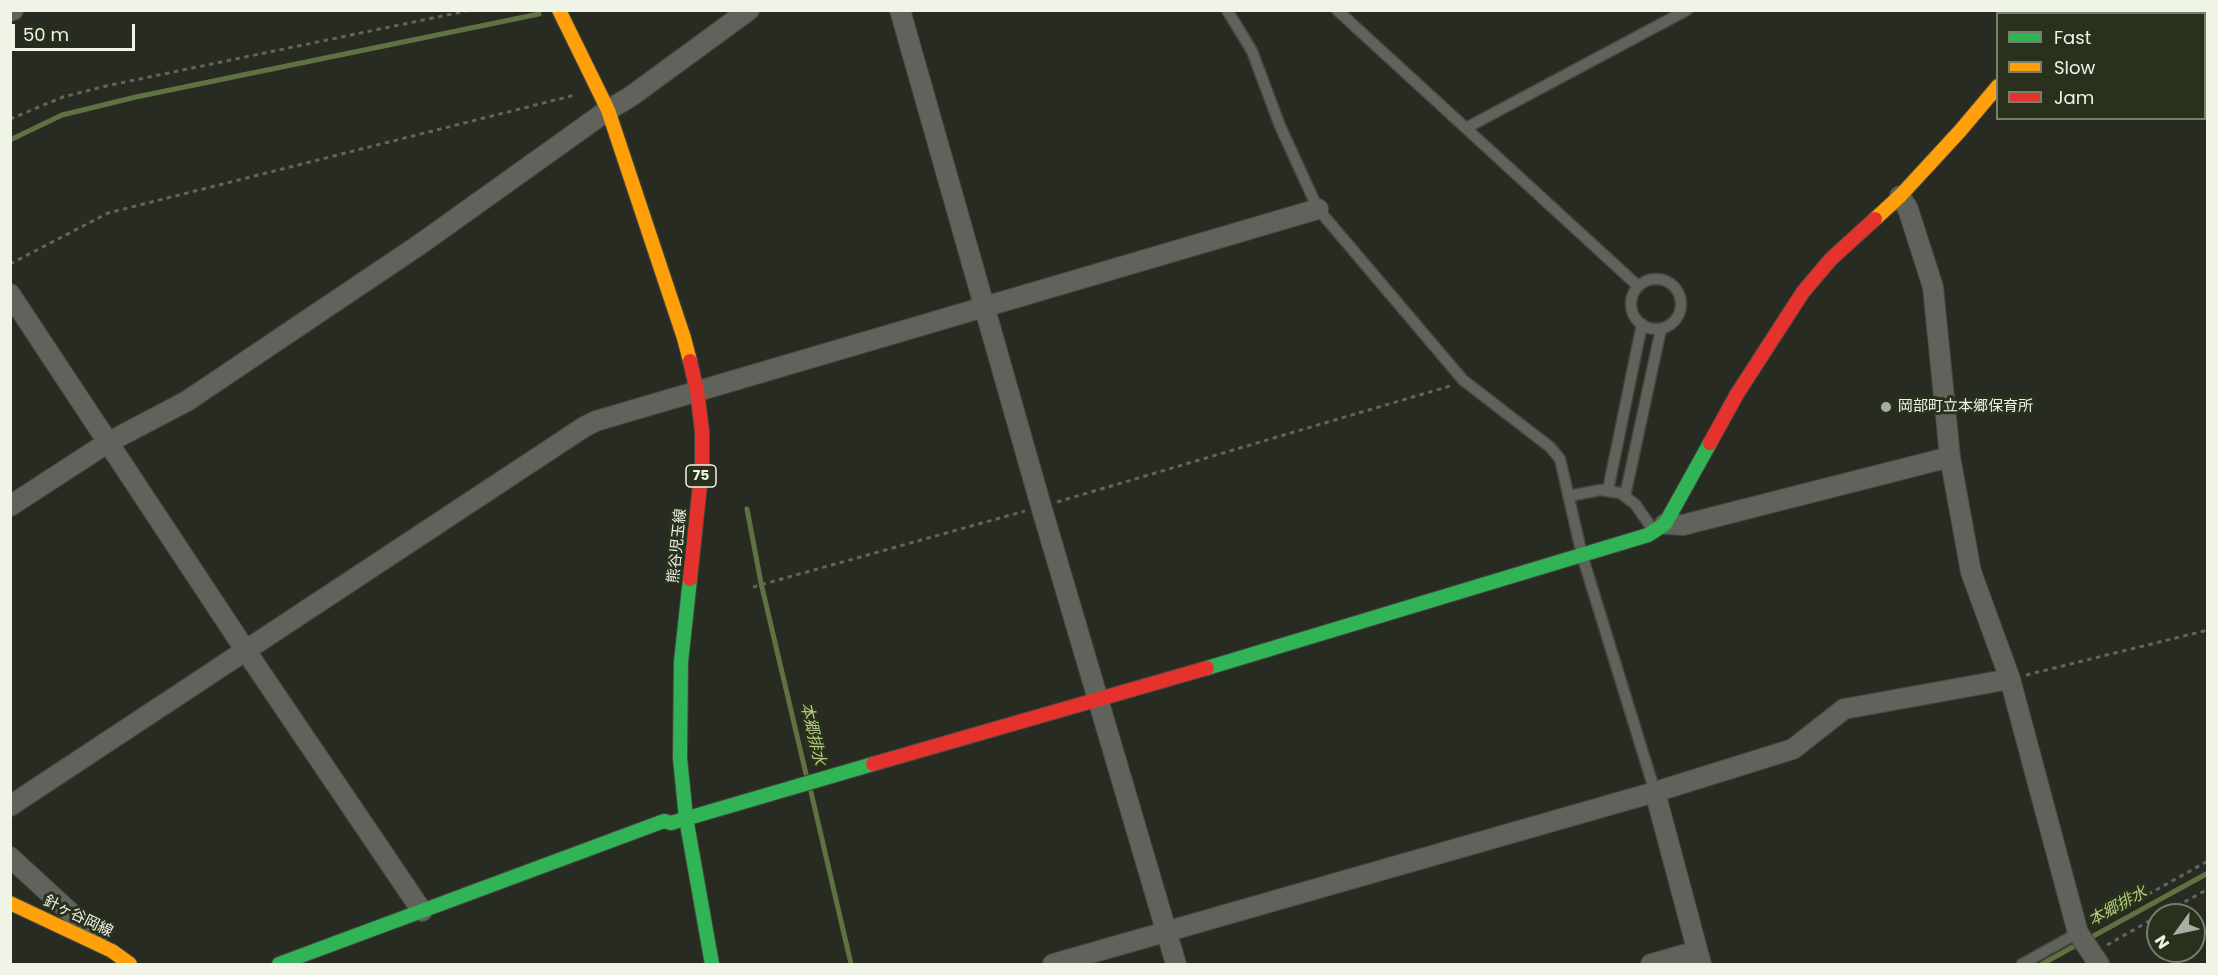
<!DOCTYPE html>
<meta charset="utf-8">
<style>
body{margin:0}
#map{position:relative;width:2218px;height:975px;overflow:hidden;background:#282b21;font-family:Poppins,sans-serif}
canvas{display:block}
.frame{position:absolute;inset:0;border:12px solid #eff4e7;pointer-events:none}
.legend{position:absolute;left:1996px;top:12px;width:210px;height:108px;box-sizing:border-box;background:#29301c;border:2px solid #787e6d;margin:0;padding:8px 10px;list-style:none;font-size:18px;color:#eff4e7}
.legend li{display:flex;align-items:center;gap:12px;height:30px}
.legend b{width:30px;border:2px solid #787e6d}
.north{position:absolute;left:2146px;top:903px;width:60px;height:60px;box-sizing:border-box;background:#29301c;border:2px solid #787e6d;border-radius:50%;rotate:237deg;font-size:16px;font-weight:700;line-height:24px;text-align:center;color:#eff4e7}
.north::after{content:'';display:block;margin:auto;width:21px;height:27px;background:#a9aea2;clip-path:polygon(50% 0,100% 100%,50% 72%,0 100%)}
.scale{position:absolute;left:12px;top:24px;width:123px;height:27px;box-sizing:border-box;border:3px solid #eff4e7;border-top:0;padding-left:8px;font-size:18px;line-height:21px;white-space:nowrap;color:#eff4e7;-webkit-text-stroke:4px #29301c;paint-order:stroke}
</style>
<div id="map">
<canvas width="2218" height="975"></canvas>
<div class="frame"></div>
<ul class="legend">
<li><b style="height:8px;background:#30b455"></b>Fast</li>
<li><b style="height:8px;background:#ff9f0a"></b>Slow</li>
<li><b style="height:8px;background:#e5322d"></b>Jam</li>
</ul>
<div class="north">N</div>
<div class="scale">50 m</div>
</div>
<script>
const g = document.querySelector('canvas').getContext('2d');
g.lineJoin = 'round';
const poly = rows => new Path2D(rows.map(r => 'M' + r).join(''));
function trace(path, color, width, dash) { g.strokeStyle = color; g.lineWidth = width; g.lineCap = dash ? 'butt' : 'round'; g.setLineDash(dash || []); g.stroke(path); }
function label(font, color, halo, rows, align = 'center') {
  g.font = font + ' Poppins,"Noto Sans JP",sans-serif'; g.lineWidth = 6; g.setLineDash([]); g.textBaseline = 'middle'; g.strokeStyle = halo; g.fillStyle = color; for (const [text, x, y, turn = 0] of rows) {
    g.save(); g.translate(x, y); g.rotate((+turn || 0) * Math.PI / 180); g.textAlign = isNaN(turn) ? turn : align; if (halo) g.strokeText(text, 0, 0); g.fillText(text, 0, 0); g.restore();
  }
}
trace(poly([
 [10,140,62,115,136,97,539,14],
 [747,509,761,583,806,774],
 [811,792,851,964],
 [2088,939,2208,873],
 [2042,964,2080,943]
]), '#617242', 5);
const lane = poly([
 [1227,10,1252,51,1280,126,1318,209,1463,380,1550,447,1560,459,1582,555,1655,792],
 [1337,10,1638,286],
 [1466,128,1687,10],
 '1631 304a25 25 0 1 1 50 0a25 25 0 1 1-50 0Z',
 [1608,490,1642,324],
 [1569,496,1600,490,1620,493,1635,504,1654,531],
 [1625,496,1661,329],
 [2022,964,2078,933]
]);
const street = poly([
 [900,10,1041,506,1176,964],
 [10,11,13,10],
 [1900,196,1908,209,1933,287,1950,457,1971,572,2010,679,2078,933,2099,964],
 [10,294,246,651,422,911],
 [10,506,107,443,187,401,419,245,608,110,630,97,749,10],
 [1665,524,1683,525,1950,457],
 [1655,792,1701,964],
 [10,806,584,427,596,421,1318,209],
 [10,857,97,937],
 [1053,964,1655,792,1793,749,1844,709,2010,679],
 [1651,964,1697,951]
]);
const fast = poly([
 [2054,14,2057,10],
 [690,579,681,662,680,758,686,818,712,964],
 [1207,668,1648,535,1665,524,1710,443],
 [279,964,664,821,671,823,873,764]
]);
const slow = poly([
 [559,10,608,110,684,338,690,361],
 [1875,219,1900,196,1960,131,1998,86],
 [10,903,112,951,130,964]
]);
const jam = poly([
 [690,361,697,391,702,431,702,466,690,579],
 [1710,443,1737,394,1803,292,1831,259,1875,219],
 [873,764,1207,668]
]);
trace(lane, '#45483f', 13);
trace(street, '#45483f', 22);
trace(fast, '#45483f', 16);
trace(slow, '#45483f', 16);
trace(jam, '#45483f', 16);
trace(poly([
 [10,119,63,97,106,86,471,10],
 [10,264,108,213,575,95],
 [1057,502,1450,386],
 [753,587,1025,511],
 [2026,675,2208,630],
 [2161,915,2208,889],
 [2093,925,2208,861],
 [2107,945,2158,916]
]), '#62645d', 3, [4.5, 4.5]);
trace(lane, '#60635b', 10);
trace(street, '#60635b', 20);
trace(fast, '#30b455', 14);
trace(slow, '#ff9f0a', 14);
trace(jam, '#e5322d', 14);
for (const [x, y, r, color] of [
 [1886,407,6,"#a9aea2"]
]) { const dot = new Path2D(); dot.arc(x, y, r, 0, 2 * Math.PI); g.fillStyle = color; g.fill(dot); trace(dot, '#29301c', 2); }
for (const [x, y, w] of [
 [701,476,30]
]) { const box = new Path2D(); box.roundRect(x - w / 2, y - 11, w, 22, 4.5); g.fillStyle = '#29301c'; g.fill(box); trace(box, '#eff4e7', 1.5); }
label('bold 14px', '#eff4e7', null, [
 ["75",701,476]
]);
label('15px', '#eff4e7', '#29301c', [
 ["岡部町立本郷保育所",1898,407]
], 'left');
label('15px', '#eff4e7', '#29301c', [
 ["熊谷児玉線",678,546,-84],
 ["針ヶ谷岡線",78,917,26]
]);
label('italic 16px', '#b2cd7e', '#29301c', [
 ["本郷排水",812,734,77],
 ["本郷排水",2118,907,-29]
]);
</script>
